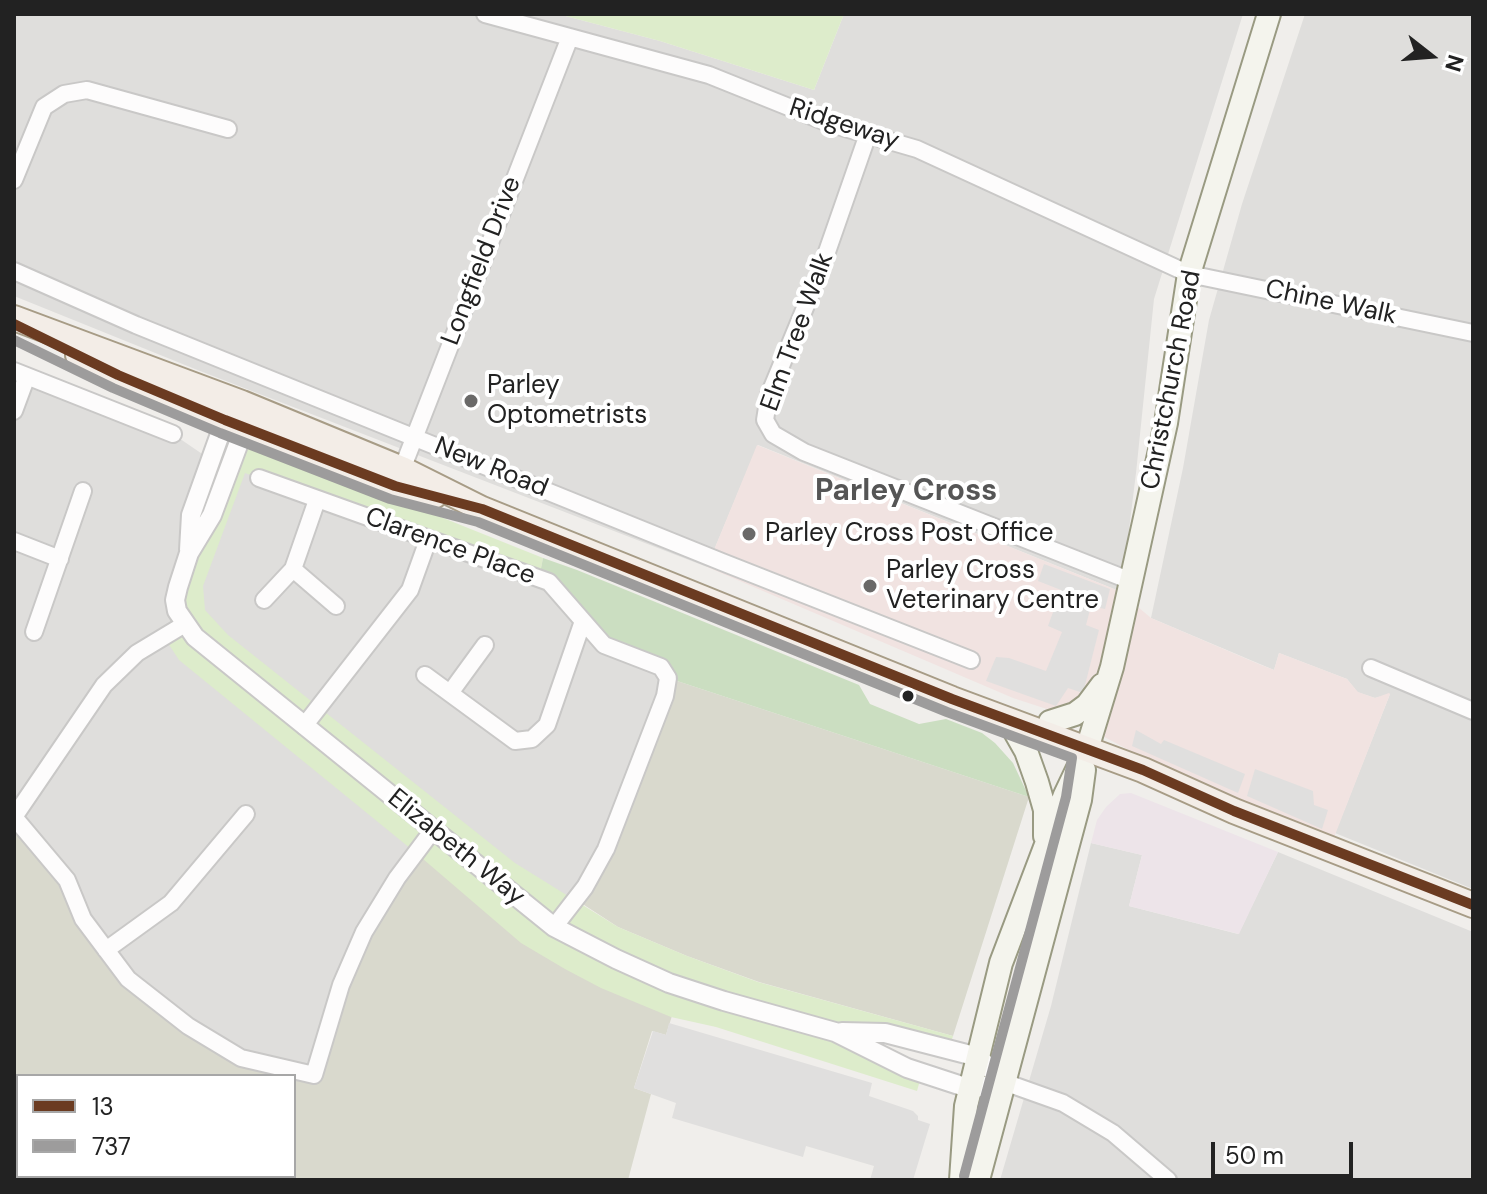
<!DOCTYPE html>
<style>
body{margin:0}
#map{position:relative;width:1487px;height:1194px;overflow:hidden;background:#f0eeeb;font-family:"DM Sans",sans-serif}
canvas{display:block}
.frame{position:absolute;inset:0;border:16px solid #222;pointer-events:none}
.legend{position:absolute;left:16px;top:1074px;width:280px;height:104px;box-sizing:border-box;background:#fff;border:2px solid #a7a7a7;margin:0;padding:10px 14px;list-style:none;font-size:24px;color:#222}
.legend li{display:flex;align-items:center;gap:16px;height:40px}
.legend b{width:40px;border:2px solid #a7a7a7}
.north{position:absolute;left:1391px;top:16px;width:80px;height:80px;-webkit-text-stroke:6px #fff;paint-order:stroke;rotate:107deg;font-size:22px;font-weight:700;line-height:32px;text-align:center;color:#222}
.north::after{content:'';display:block;margin:auto;width:28px;height:36px;background:#222;clip-path:polygon(50% 0,100% 100%,50% 72%,0 100%)}
.scale{position:absolute;left:1211px;top:1142px;width:142px;height:36px;box-sizing:border-box;border:4px solid #222;border-top:0;padding-left:10px;font-size:24px;line-height:28px;white-space:nowrap;color:#222;-webkit-text-stroke:6px #fff;paint-order:stroke}
</style>
<div id="map">
<canvas width="1487" height="1194"></canvas>
<div class="frame"></div>
<ul class="legend">
<li><b style="height:10px;background:#6b3b21"></b>13</li>
<li><b style="height:10px;background:#9d9c9c"></b>737</li>
</ul>
<div class="north">N</div>
<div class="scale">50 m</div>
</div>
<script>
const g = document.querySelector('canvas').getContext('2d');
g.lineJoin = 'round';
function fillPath(path, color) { g.fillStyle = color; g.fill(path, 'evenodd'); }
const poly = rows => new Path2D(rows.map(r => 'M' + r).join(''));
function trace(path, color, width, dash) { g.strokeStyle = color; g.lineWidth = width; g.lineCap = dash ? 'butt' : 'round'; g.setLineDash(dash || []); g.stroke(path); }
function label(font, color, halo, rows, align = 'center') {
  g.font = font + ' "DM Sans",sans-serif'; g.lineWidth = 8; g.setLineDash([]); g.textBaseline = 'middle'; g.strokeStyle = halo; g.fillStyle = color; for (const [text, x, y, turn = 0] of rows) {
    g.save(); g.translate(x, y); g.rotate((+turn || 0) * Math.PI / 180); g.textAlign = isNaN(turn) ? turn : align; if (halo) g.strokeText(text, 0, 0); g.fillText(text, 0, 0); g.restore();
  }
}
fillPath(poly([
 [14,14,558,14,660,41,814,90,844,14,1243,14,1154,299,1136,473,1125,562,1119,591,758,445,707,567,195,369,14,296],
 [1305,14,1473,14,1473,889,1335,833,1390,694,1375,698,1357,692,1347,679,1279,653,1274,670,1151,618,1183,468,1209,320,1242,204],
 [14,371,173,434,211,460,190,551,230,467,549,582,668,678,585,887,314,1075,241,1058,128,979,14,817],
 [1091,843,1142,855,1129,906,1238,934,1278,852,1473,932,1473,1180,1000,1180,1051,1006]
]), '#dfdedc');
fillPath(poly([
 [757,445,1119,591,1151,618,1261,665,1274,670,1279,653,1347,679,1358,692,1375,698,1389,693,1390,694,1333,840,1163,768,1059,713,1013,698,707,567]
]), '#f1e3e1');
fillPath(poly([
 [1131,793,1278,852,1239,934,1129,906,1142,855,1091,843,1097,820,1106,807,1120,794]
]), '#ede4e9');
fillPath(poly([
 [668,678,1029,797,953,1036,759,982,687,956,618,927,575,899,585,887],
 [14,822,45,851,128,979,241,1058,314,1075,341,985,433,830,681,987,666,1035,652,1031,634,1088,651,1094,628,1180,14,1180],
 [18,1076,294,1076,294,1176,18,1176]
]), '#d9d9cd');
fillPath(poly([
 [558,14,844,14,814,90,660,41],
 [241,437,543,558,539,579,245,473,203,586,205,610,228,635,515,863,618,927,687,956,758,982,953,1036,949,1049,838,1032,922,1073,917,1091,716,1027,671,1017,601,988,565,969,521,943,416,853,179,660,164,637,185,624,177,611]
]), '#ddeccb');
fillPath(poly([
 [543,558,577,570,859,685,870,704,919,724,946,719,982,733,995,743,1013,763,1029,797,668,678,604,645,539,579]
]), '#cbdec1');
fillPath(poly([
 [1044,564,1110,589,1105,609,1091,606,1086,625,1099,630,1083,693,1068,688,1056,706,986,681,996,657,1009,658,1046,671,1062,632,1048,626,1061,590,1038,581],
 [1136,730,1161,744,1164,740,1245,774,1238,793,1132,746],
 [1255,769,1313,791,1314,805,1328,810,1322,829,1247,796],
 [669,1023,872,1083,869,1096,913,1111,918,1116,918,1120,930,1124,913,1180,870,1180,874,1166,806,1146,803,1157,672,1118,676,1103,634,1088,653,1031,666,1035]
]), '#e0dfde');
const minor = poly([
 [485,14,709,75,831,124,917,149,1189,274,1473,333],
 [868,134,821,269,769,395,765,420,773,434,804,452,1131,581],
 [14,180,44,107,64,94,87,90,228,129],
 [14,271,136,325,722,562,971,660],
 [14,371,173,434],
 [14,411,27,376],
 [399,477,570,37],
 [259,478,549,582,604,645,661,667,668,678,665,696,606,849,585,887,554,927],
 [14,541,60,559],
 [293,569,336,606],
 [264,600,293,569,317,500],
 [34,632,83,491],
 [1371,668,1473,711],
 [425,675,515,741,532,739,547,725,583,621],
 [450,693,485,645],
 [304,726,410,590,428,540],
 [14,817,67,880,83,919,128,979,188,1026,241,1058,314,1075,341,985,364,932,397,878,433,830],
 [14,817,104,685,137,653,185,624],
 [106,950,171,903,246,814],
 [1004,1082,1063,1103,1113,1133,1168,1180]
]);
const tertiary = poly([
 [243,418,241,437,212,515,189,553,178,587,175,600,177,611,195,637,554,927,616,959,669,983,724,1001,835,1032,907,1068,971,1089,1004,1082],
 [189,550,191,515,225,420,232,413],
 [842,1032,885,1033,978,1057,1004,1082]
]);
const secondary = poly([
 [1009,721,1026,751,1037,782,1045,810,1045,836],
 [1050,722,1075,714,1087,705,1102,685],
 [961,1180,966,1106,1001,963,1065,795,1087,749,1112,667,1166,423,1189,274,1269,14],
 [978,1180,1080,800,1084,770]
]);
const primary = poly([
 [14,318,242,403,402,469,482,509,952,699,1143,770,1234,811,1473,905],
 [78,355,225,420,395,486,434,496]
]);
trace(minor, '#c9c8c7', 20);
trace(tertiary, '#c9c8c7', 22);
trace(secondary, '#999a82', 26);
trace(primary, '#a79c86', 28);
trace(minor, '#fdfcfc', 16);
trace(tertiary, '#fdfcfc', 18);
trace(secondary, '#f4f4ed', 22);
trace(primary, '#f3ede7', 24);
trace(poly([
 [14,324,118,375,225,420,395,486,482,509,952,699,1143,770,1234,811,1473,905]
]), '#6b3b21', 10);
trace(poly([
 [14,340,113,388,220,433,390,499,478,522,947,712,1072,758,1066,797,964,1176]
]), '#9d9c9c', 10);
for (const [x, y, r, color] of [
 [471,401,8,"#6a6968"],
 [749,534,8,"#6a6968"],
 [870,586,8,"#6a6968"],
 [908,696,7,"#222"]
]) { const dot = new Path2D(); dot.arc(x, y, r, 0, 2 * Math.PI); g.fillStyle = color; g.fill(dot); trace(dot, '#fff', 3); }
label('26px', '#222', '#fff', [
 ["Ridgeway",844,125,18],
 ["Longfield Drive",482,261,-69],
 ["Chine Walk",1331,303,12],
 ["Elm Tree Walk",798,332,-70],
 ["Christchurch Road",1172,380,-79],
 ["New Road",491,468,22],
 ["Clarence Place",450,547,20],
 ["Elizabeth Way",456,848,39]
]);
label('26px', '#222', '#fff', [
 ["Parley",487,386],
 ["Optometrists",487,416],
 ["Parley Cross Post Office",765,534],
 ["Parley Cross",886,571],
 ["Veterinary Centre",886,601]
], 'left');
label('bold 30px', '#555', '#fff', [
 ["Parley Cross",906,492]
]);
</script>
